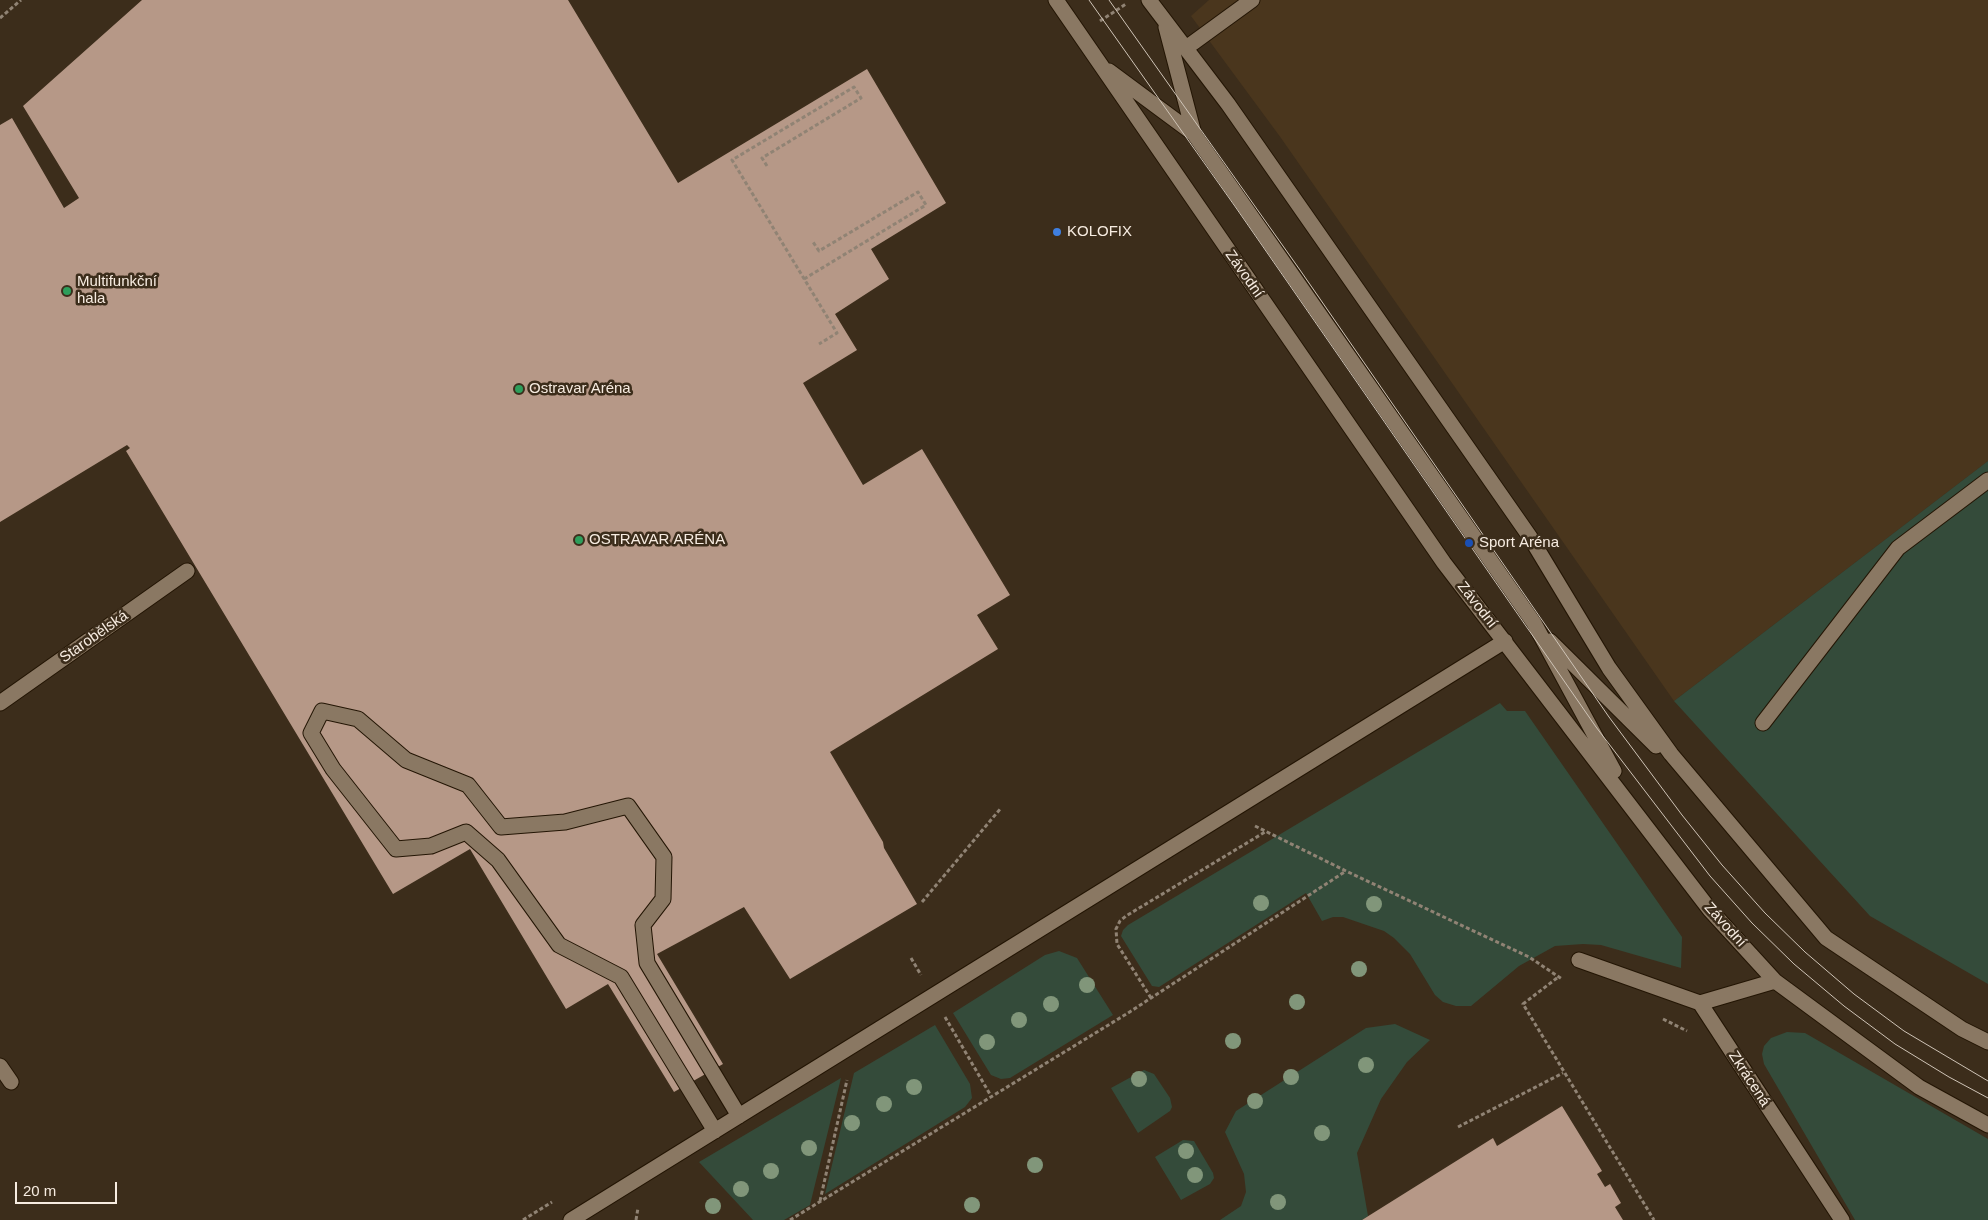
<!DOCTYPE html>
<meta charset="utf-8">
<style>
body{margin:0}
#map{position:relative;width:1988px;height:1220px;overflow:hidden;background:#3c2d1b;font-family:Helvetica,sans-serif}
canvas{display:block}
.scale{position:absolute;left:15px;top:1182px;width:102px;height:22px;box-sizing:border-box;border:2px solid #f7ece1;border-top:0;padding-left:6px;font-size:15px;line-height:18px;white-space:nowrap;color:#f7ece1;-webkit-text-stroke:4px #3c2d1b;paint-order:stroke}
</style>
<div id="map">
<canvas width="1988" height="1220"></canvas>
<div class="scale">20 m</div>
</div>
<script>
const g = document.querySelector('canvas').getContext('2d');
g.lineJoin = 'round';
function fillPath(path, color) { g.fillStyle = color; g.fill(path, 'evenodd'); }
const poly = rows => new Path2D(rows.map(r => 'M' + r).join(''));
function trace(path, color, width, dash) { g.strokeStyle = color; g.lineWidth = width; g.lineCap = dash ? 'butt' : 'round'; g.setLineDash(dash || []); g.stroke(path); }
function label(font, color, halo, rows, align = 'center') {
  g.font = font + ' Helvetica,sans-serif'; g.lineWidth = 5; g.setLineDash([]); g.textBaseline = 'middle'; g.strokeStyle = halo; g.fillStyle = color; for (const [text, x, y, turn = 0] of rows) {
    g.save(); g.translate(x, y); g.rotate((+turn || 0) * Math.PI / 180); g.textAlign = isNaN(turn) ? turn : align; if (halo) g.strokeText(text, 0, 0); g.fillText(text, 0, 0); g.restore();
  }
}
fillPath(poly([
 [1209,0,1988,0,1988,461,1674,701,1281,138,1191,16]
]), '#4a361d');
fillPath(poly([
 [1988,461,1988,984,1870,916,1674,701],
 [1500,703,1507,711,1525,711,1682,937,1681,968,1601,945,1583,944,1555,946,1519,966,1471,1006,1456,1006,1443,1002,1435,995,1410,954,1394,938,1384,931,1343,917,1333,917,1322,921,1306,893,1159,987,1152,986,1121,936,1123,930,1128,925],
 [1059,951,1077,958,1113,1015,1010,1078,1001,1079,991,1075,953,1013,1045,955],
 [1395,1024,1430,1040,1407,1062,1381,1099,1357,1153,1368,1216,1362,1220,1220,1220,1241,1206,1246,1192,1244,1174,1225,1132,1236,1111,1366,1028],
 [935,1025,970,1084,972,1098,965,1107,825,1194,854,1073],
 [1787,1032,1805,1033,1988,1139,1988,1220,1855,1220,1764,1064,1762,1054,1764,1046,1771,1038],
 [1144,1070,1154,1074,1170,1098,1172,1107,1170,1111,1138,1133,1111,1088],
 [841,1078,810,1205,784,1220,753,1220,699,1162],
 [1183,1140,1194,1141,1213,1173,1214,1178,1210,1184,1181,1200,1155,1157]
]), '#344b3a');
fillPath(poly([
 [142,0,568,0,678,183,867,69,946,203,871,249,889,279,835,314,857,350,803,383,863,485,922,449,1010,595,977,615,998,649,830,752,883,842,884,848,917,904,790,979,744,907,657,954,723,1064,674,1092,608,984,566,1009,470,849,393,894,126,451,130,448,127,445,0,522,0,125,12,118,64,208,79,198,23,106],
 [1562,1106,1602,1171,1597,1174,1605,1187,1610,1184,1621,1203,1615,1207,1623,1220,1362,1220,1493,1138,1497,1146]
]), '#b69887');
const minor = poly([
 [1056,0,1444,563,1710,910,1775,981,1919,1087,1988,1125],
 [1149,0,1228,104,1530,537,1609,668,1671,754,1826,938,1962,1029,1988,1042],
 [1166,27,1194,134],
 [1186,48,1252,0],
 [1109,71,1194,134,1534,623,1614,771],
 [1550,641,1656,746],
 [0,703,187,571],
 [1763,723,1898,548,1988,480],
 [1579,960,1700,1003],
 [1775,981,1700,1003,1842,1220],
 [0,1066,11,1082],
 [715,1131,621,977,559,945,498,860,466,832,431,846,396,849,333,769,311,733,322,711,358,719,406,760,468,785,501,827,565,822,628,806,664,857,663,899,643,925,647,963,739,1116],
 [571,1220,1505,641]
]);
trace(minor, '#231504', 17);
trace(poly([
 [0,18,21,0],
 [1100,21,1126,4],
 [767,166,762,158,861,98,854,87,732,160,837,333,819,344],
 [804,279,926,205,918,192,819,251,813,242],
 [1255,826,1346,871,1529,957,1562,979],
 [922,902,1001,808],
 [911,958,921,975],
 [1557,978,1523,1004,1654,1220],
 [1151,998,1117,944,1116,929,1120,921,1126,916,1265,832],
 [945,1017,991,1096],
 [1663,1019,1687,1031],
 [1458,1127,1563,1073],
 [820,1201,847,1080],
 [523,1220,552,1202],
 [636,1220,638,1208],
 [790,1220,1128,1013,1346,871]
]), '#908374', 3, [4, 2.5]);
trace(minor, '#8a7863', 15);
trace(poly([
 [1089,0,1234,205,1596,727,1710,876,1752,923,1794,964,1844,1006,1895,1044,1949,1077,1988,1098],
 [1109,0,1300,270,1609,717,1682,815,1722,865,1765,913,1805,952,1854,994,1904,1031,1988,1081]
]), '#cfc4b7', 1);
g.fillStyle = '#81967a';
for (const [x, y] of [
 [1261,903],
 [1374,904],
 [1359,969],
 [1087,985],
 [1297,1002],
 [1051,1004],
 [1019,1020],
 [1233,1041],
 [987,1042],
 [1366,1065],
 [1291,1077],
 [1139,1079],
 [914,1087],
 [1255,1101],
 [884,1104],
 [852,1123],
 [1322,1133],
 [809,1148],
 [1186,1151],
 [1035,1165],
 [771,1171],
 [1195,1175],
 [741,1189],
 [1278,1202],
 [972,1205],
 [713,1206]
]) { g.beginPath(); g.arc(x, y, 8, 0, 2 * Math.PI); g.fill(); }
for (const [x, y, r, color] of [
 [1057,232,5,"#3f7fe0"],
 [67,291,5,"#2e9e5b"],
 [519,389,5,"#2e9e5b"],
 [579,540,5,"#2e9e5b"],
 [1469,543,5,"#1a4fb4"]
]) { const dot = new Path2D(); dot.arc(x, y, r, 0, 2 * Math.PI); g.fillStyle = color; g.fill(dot); trace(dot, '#3c2d1b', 2); }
label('15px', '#f7ece1', '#3c2d1b', [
 ["KOLOFIX",1067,232],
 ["Multifunkční",77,282],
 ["hala",77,299],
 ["Ostravar Aréna",529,389],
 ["OSTRAVAR ARÉNA",589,540],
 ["Sport Aréna",1479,543]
], 'left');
label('15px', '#f7ece1', '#3c2d1b', [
 ["Závodní",1244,274,55],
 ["Závodní",1477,605,52],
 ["Starobělská",94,637,-35],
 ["Závodní",1725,925,48],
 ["Zkrácená",1749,1079,57]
]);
</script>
